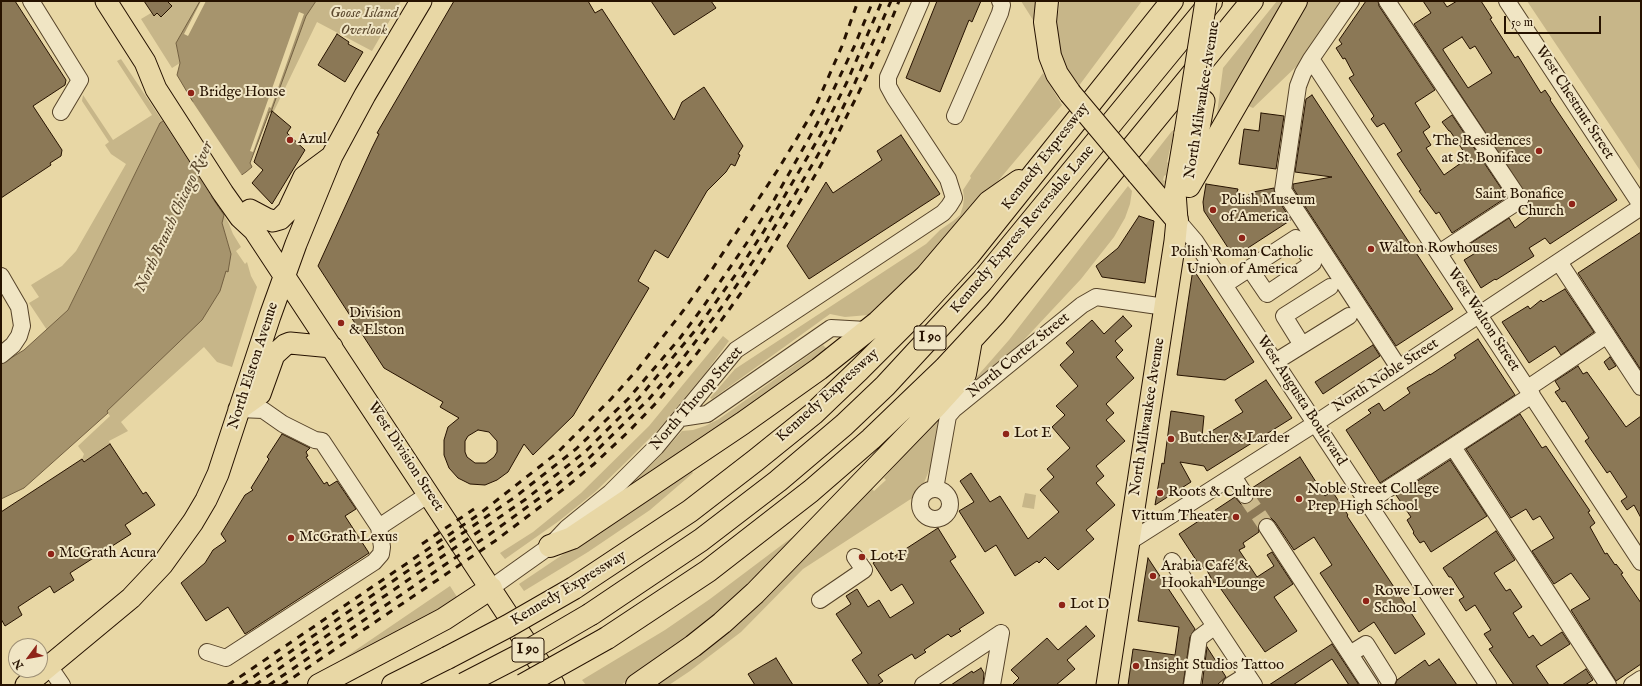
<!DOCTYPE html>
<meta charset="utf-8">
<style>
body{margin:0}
#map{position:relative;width:1642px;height:686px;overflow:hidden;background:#e8d7a5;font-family:"IM FELL English",serif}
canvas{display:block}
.frame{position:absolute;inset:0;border:2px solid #261200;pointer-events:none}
.north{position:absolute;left:8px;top:638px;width:40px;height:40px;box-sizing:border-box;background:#f0e5c4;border:1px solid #9f9176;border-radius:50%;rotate:238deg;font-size:11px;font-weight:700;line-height:16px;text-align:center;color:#261200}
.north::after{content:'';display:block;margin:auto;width:14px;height:18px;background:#8f2418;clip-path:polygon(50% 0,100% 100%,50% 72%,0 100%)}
.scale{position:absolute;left:1504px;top:16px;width:97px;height:18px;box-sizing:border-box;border:2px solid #261200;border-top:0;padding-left:5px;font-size:12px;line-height:14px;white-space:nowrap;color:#261200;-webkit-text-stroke:3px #f0e5c4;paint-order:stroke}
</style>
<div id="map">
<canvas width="1642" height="686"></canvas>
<div class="frame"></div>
<div class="north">N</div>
<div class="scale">50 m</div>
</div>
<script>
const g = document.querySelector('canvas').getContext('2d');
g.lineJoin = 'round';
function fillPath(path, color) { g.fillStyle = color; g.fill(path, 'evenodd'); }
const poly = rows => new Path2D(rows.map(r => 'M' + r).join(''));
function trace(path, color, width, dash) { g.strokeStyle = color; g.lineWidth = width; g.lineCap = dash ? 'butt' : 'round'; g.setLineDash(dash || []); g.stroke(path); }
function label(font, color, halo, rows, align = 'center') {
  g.font = font + ' "IM FELL English",serif'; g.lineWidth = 4; g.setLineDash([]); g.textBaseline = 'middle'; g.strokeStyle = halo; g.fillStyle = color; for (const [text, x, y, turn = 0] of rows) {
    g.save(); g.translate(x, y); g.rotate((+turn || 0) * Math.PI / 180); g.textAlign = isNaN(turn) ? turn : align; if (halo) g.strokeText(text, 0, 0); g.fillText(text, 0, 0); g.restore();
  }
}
fillPath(poly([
 [167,1,200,1,176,43,180,63,172,68,141,19,151,13,154,16,157,13,162,17,172,6],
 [316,1,401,1,372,51,317,22,273,113,271,112,306,16],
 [1021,1,1037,1,1036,20,1033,20],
 [1060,1,1142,1,1078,87,1070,77,1060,52,1057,21],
 [1277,1,1288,1,1218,115,1217,114,1223,68],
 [1307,1,1340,1,1302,57,1303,58,1300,63,1253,108,1246,105],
 [1527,1,1641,1,1641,172,1624,146],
 [121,59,163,122,160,123,68,310,47,330,29,303,39,297,31,285,62,266,76,251,126,164,111,154,105,145,109,142,82,101,83,95,113,140,152,115,117,61],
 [1043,73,1062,105,966,219,913,275,868,315,845,317,830,314,712,399,710,398,735,369,926,244,940,230,953,221,960,215,963,206,964,198,963,190,971,178,970,176],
 [1172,131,1174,131,1167,162,1168,163,1166,175,1164,176,1163,180,1165,181,1164,185,1159,183,1143,168],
 [1128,186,1132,191,1130,204,1125,218,1114,237,1081,279,1008,357,959,397,1009,340],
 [224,215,229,224,233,234,241,247,236,251,245,264,247,262,251,276,257,287,232,367,217,362,204,347,121,422,128,431,109,441,110,444,84,462,82,459,84,454,78,446,110,416,106,411,231,254,222,223],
 [723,336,729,341,706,372,657,431,625,463,595,492,559,521,505,559,500,553,533,532,581,493,649,426],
 [823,345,828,350,631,491,628,486,657,459,682,431,693,430,705,426,719,419],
 [941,416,930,468,920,493,803,569,741,632,690,671,669,685,654,685,871,488,874,491,886,480,884,478,912,446],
 [690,469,693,473,650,510,588,552,524,591,519,584],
 [1025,493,1036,495,1034,509,1022,507],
 [807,526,738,600,654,662,621,685,586,685,582,680,665,630,710,599],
 [450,586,459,600,319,675]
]), '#c7b689');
const water = poly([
 [200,1,316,1,306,16,271,112,269,112,269,113,250,163,252,167,246,172,211,196,224,215,222,223,231,254,228,272,226,271,220,291,202,320,107,411,108,413,24,488,1,499,1,364,24,350,68,310,160,123,193,102,177,75,180,63,176,43,200,1]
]);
fillPath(water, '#a6946d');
trace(water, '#736041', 1);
fillPath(poly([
 [201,1,206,1,188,36,184,34],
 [299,12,304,14,271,108,269,107,253,152,250,151],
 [192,101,243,177,214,196,215,199,214,200,162,120]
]), '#e8d7a5');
const building = poly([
 [1,1,15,1,66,80,65,85,33,106,62,150,61,156,50,163,51,165,1,198,1,1],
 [144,1,167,1,172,6,161,17,157,13,154,16,144,1],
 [454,1,588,1,595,13,602,9,674,120,682,102,704,87,743,146,738,154,740,155,735,166,731,164,726,172,707,191,668,258,655,250,638,281,649,288,573,416,533,455,524,444,508,472,497,480,485,485,470,484,458,478,449,468,444,455,444,440,448,427,459,418,440,407,443,402,384,368,318,266,372,148,379,134,377,133,454,1],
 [478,430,489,432,497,441,497,452,494,457,486,463,475,463,467,457,465,452,465,441,468,436,478,430],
 [651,1,711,1,716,8,674,35,651,1],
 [937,1,981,1,972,22,969,20,940,92,906,78,937,1],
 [1366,1,1378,1,1379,6,1435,90,1415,103,1430,127,1423,132,1431,145,1426,148,1444,175,1468,158,1450,131,1449,131,1442,122,1452,115,1507,197,1452,233,1439,212,1436,214,1419,191,1421,190,1397,154,1402,151,1384,123,1377,127,1371,119,1374,116,1349,78,1354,75,1345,58,1343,59,1336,48,1342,44,1339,40,1366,1],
 [1423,1,1443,1,1447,7,1457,1,1481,1,1492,18,1490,19,1515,58,1518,56,1541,93,1545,90,1551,99,1550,100,1617,200,1550,244,1545,238,1529,248,1534,256,1496,280,1495,279,1481,288,1464,260,1477,252,1471,243,1509,218,1515,228,1531,216,1526,207,1529,199,1414,24,1431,13,1423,1],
 [1462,37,1470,49,1475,46,1492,73,1468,88,1443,50,1443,49,1462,37],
 [337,34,349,42,348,44,363,52,345,82,318,65,337,34],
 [1312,95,1453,309,1396,346,1293,188,1293,184,1332,177,1295,172,1306,99,1312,95],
 [272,111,291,127,287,133,305,150,272,204,252,183,263,170,254,162,272,111],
 [1261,113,1284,116,1276,169,1239,164,1244,129,1259,131,1261,113],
 [901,135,940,194,809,279,787,246,826,182,833,193,882,160,877,151,901,135],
 [1206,184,1238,189,1233,205,1253,192,1274,188,1275,195,1291,220,1234,257,1204,211,1203,202,1206,184],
 [1139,216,1154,221,1145,283,1102,277,1096,266,1118,248,1139,216],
 [1641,232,1641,370,1578,273,1641,232],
 [1193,269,1254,362,1225,380,1177,375,1193,269],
 [1565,289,1594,332,1561,355,1555,346,1529,363,1502,322,1528,306,1530,309,1541,300,1543,302,1565,289],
 [1123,316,1132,326,1115,341,1123,350,1116,357,1134,378,1106,404,1114,413,1106,420,1125,441,1096,466,1104,476,1096,483,1115,505,1086,530,1094,539,1058,570,1045,557,1039,563,1037,561,1015,576,996,545,985,552,959,511,974,502,960,481,971,473,990,502,1000,496,1028,539,1059,512,1040,490,1054,477,1047,469,1070,448,1052,427,1065,415,1056,406,1078,386,1060,365,1074,352,1066,343,1092,320,1104,334,1123,316],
 [1478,339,1515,395,1380,483,1346,430,1371,413,1368,410,1379,403,1384,411,1410,393,1407,388,1430,374,1430,375,1456,358,1454,355,1478,339],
 [1373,345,1380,356,1323,394,1315,382,1373,345],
 [1610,357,1616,366,1609,370,1604,362,1610,357],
 [1578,366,1583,374,1587,372,1626,427,1641,416,1641,518,1634,505,1627,510,1621,501,1627,497,1610,471,1607,473,1585,441,1589,438,1565,401,1562,402,1555,392,1560,389,1555,381,1578,366],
 [1266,380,1292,418,1207,471,1204,466,1180,462,1191,482,1155,505,1162,463,1164,464,1171,411,1204,416,1202,437,1243,412,1235,400,1266,380],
 [1520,414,1542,448,1546,446,1590,511,1588,512,1595,523,1590,527,1605,554,1607,553,1615,565,1616,564,1623,573,1621,574,1641,603,1641,664,1616,681,1571,610,1590,599,1571,573,1554,584,1532,551,1554,538,1540,516,1533,520,1526,509,1511,518,1466,449,1520,414],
 [282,434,310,448,306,452,308,456,306,457,324,484,327,482,329,486,337,481,356,509,345,516,369,553,245,634,228,607,206,621,181,583,205,563,213,550,226,541,221,534,245,495,253,490,251,488,269,459,267,457,282,434],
 [110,444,143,494,146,492,155,505,125,525,131,534,70,573,74,580,54,593,50,586,18,607,22,615,5,626,1,619,1,512,82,459,84,462,110,444],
 [1300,457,1325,496,1332,491,1348,515,1347,516,1425,634,1395,654,1374,622,1359,632,1320,573,1332,565,1314,537,1294,550,1275,522,1271,518,1266,518,1262,519,1258,523,1259,532,1243,543,1245,547,1239,550,1257,577,1274,566,1267,555,1272,552,1293,584,1274,597,1297,631,1265,652,1216,582,1214,583,1205,567,1202,569,1179,534,1235,497,1241,504,1250,503,1253,500,1254,495,1252,488,1300,457],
 [1450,460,1487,516,1431,552,1424,541,1420,543,1413,533,1414,532,1407,520,1411,517,1396,495,1450,460],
 [938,528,956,557,950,561,984,613,959,629,961,631,951,637,948,634,924,650,926,652,915,659,912,654,878,675,883,681,877,685,869,685,852,660,862,653,836,614,851,604,846,596,857,589,868,607,879,600,890,618,914,603,902,584,891,591,873,563,884,556,887,561,938,528],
 [1496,531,1515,560,1494,573,1506,591,1510,589,1522,607,1513,613,1529,638,1533,635,1541,646,1562,632,1570,644,1536,666,1549,685,1514,685,1489,649,1493,647,1484,634,1491,630,1475,605,1466,611,1459,600,1464,597,1451,577,1449,577,1443,568,1496,531],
 [1148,558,1195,629,1190,637,1183,685,1128,685,1133,649,1175,655,1179,627,1138,621,1148,558],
 [1086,626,1095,636,1067,660,1075,669,1056,685,1012,685,1019,678,1011,670,1047,638,1058,650,1086,626],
 [1332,644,1359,685,1349,685,1332,659,1293,685,1269,685,1332,644],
 [1207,647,1226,677,1217,685,1202,685,1207,647],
 [776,658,793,685,755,685,748,674,776,658],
 [1439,659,1457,685,1395,685,1397,680,1425,660,1429,666,1439,659],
 [981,668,984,673,983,685,951,685,972,671,973,673,981,668],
 [1586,669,1593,680,1585,685,1562,685,1586,669]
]);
fillPath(building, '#8b7856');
trace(building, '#261200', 1);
trace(poly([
 [1245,495,1267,527]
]), '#cbb98c', 16, [16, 8]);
const minor = poly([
 [31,1,80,80,61,112],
 [1351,1,1311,59,1303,73,1298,86,1283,190,1399,368],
 [1387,1,1520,200,1439,253],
 [1507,1,1641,205],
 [1311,59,1641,562],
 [955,116,1000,13,1002,5,1000,1],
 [1177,220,1195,241,1224,285,1488,685],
 [1559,262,1641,387],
 [1,276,19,307,22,326,19,336,13,345,1,355],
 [1224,285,1296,238,1313,263,1267,294,1250,269],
 [1302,345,1284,316,1330,287],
 [1275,362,1349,316],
 [1528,388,1607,335],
 [681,418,707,414,831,328,867,330],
 [1453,447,1608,685],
 [1233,476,1245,495],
 '920 504a15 15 0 1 1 30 0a15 15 0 1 1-30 0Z',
 [935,489,948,416,954,409,1082,305,1096,297,1165,307],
 [1368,502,1532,395],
 [379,527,429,494],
 [1267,527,1370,685],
 [1129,542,1316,423,1641,207],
 [1172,561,1254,685],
 [491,588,550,546,567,528,610,493,656,447,736,350,943,213,949,206,954,198,948,179,894,97,888,86,888,77,893,66,921,1],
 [820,600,864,570,855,557],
 [207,652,226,658,374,562,381,554,382,547,379,527,322,441,315,440,283,424,263,410,239,409],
 [1350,654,1366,644,1388,679],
 [49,666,62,685],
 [923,685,1001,633],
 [992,685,1001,633],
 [1192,685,1199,638,1215,626],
 [1231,685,1247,675],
 [1632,685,1641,679]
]);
const major = poly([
 [106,1,145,62,156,89,223,193,240,217,254,230,554,685],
 [1194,156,1204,101],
 [250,210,267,219,273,221,280,219,288,211,304,177,331,157],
 [239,409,260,394,274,355,285,345,290,343,332,347],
 [26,685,131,598,162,565,193,522,206,500,218,474,270,316,296,244,332,156,365,95,421,1],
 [1107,685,1175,241,1177,220,1175,192,1185,133]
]);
const highway = poly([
 [1047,1,1045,22,1050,56,1057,74,1070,93],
 [1138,174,1177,220],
 [1189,186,1296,1],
 [550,546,572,538,743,423,819,369,878,322,926,276,989,202,1019,181],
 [574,588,690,511,756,460,813,414,859,370,914,315,969,255,1172,1],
 [591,614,701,540,778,481,844,425,885,386,982,281,1211,2],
 [607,638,708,571,811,491,871,439,945,368,995,314,1059,237,1252,1],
 [319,685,444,619,491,588],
 [393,685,447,658],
 [637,685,693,646,722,623,755,593,790,557,935,407,965,374,971,340]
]);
trace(minor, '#564329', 18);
trace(major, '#261200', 23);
trace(highway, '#261200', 24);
trace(minor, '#f0e5c4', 16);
trace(major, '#e8d7a5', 21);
trace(highway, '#e8d7a5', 22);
trace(poly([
 [422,544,474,509],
 [228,685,478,515,557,453,611,399,637,370,683,311,709,274,779,168,814,110,842,46,858,1],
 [242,685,515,497,576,449,628,399,680,338,703,307,746,244,774,200,817,124,854,47,873,1],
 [255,685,526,499,586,451,639,398,698,327,736,274,764,231,821,134,847,82,882,1],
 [269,685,490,534,556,486,589,458,649,399,680,362,721,308,756,257,795,194,829,136,854,85,891,1],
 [282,685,495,541,565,488,594,464,629,431,657,402,692,360,718,325,759,268,795,210,829,151,858,94,881,46,899,1]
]), '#261200', 3, [7, 7]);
const majorBridge = poly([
 [1185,133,1206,1]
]);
const highwayBridge = poly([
 [1070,93,1138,174],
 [447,658,508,626,574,588],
 [464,684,526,652,591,614],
 [523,685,607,638]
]);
trace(majorBridge, '#261200', 23, []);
trace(highwayBridge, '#261200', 24, []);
trace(majorBridge, '#e8d7a5', 21);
trace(highwayBridge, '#e8d7a5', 22);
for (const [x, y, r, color] of [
 [191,93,4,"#8f2418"],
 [290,140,4,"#8f2418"],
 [1539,151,4,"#8f2418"],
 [1572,204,4,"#8f2418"],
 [1213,210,4,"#8f2418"],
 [1242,238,4,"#8f2418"],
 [1371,249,4,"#8f2418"],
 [341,323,4,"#8f2418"],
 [1006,434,4,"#8f2418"],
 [1171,439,4,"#8f2418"],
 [1160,493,4,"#8f2418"],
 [1299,499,4,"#8f2418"],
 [1236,517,4,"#8f2418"],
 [291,538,4,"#8f2418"],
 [51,554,4,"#8f2418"],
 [862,557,4,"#8f2418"],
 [1153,576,4,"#8f2418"],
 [1366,601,4,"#8f2418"],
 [1062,605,4,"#8f2418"],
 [1136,666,4,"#8f2418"]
]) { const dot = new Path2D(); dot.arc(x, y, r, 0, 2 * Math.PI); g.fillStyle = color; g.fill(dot); trace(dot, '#f0e5c4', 1.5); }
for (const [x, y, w] of [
 [930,338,32],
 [528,650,32]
]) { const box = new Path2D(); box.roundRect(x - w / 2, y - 12, w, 24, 3); g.fillStyle = '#f0e5c4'; g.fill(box); trace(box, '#261200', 1); }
label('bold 14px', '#261200', null, [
 ["I 90",930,338],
 ["I 90",528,650]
]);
label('italic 15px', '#5e4b30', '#f0e5c4', [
 ["Goose Island",364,14],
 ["Overlook",364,31]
]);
label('15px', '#261200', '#f0e5c4', [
 ["Bridge House",199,93],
 ["Azul",298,140],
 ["The Residences",1531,142,"right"],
 ["at St. Boniface",1531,159,"right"],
 ["Saint Bonafice",1564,195,"right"],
 ["Church",1564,212,"right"],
 ["Polish Museum",1221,201],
 ["of America",1221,218],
 ["Walton Rowhouses",1379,249],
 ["Polish Roman Catholic",1242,253,"center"],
 ["Union of America",1242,270,"center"],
 ["Division",349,314],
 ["& Elston",349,331],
 ["Lot E",1014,434],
 ["Butcher & Larder",1179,439],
 ["Noble Street College",1307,490],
 ["Prep High School",1307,507],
 ["Roots & Culture",1168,493],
 ["Vittum Theater",1228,517,"right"],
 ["McGrath Lexus",299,538],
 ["McGrath Acura",59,554],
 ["Lot F",870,557],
 ["Arabia Café &",1161,567],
 ["Hookah Lounge",1161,584],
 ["Rowe Lower",1374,592],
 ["School",1374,609],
 ["Lot D",1070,605],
 ["Insight Studios Tattoo",1144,666]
], 'left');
label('15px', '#261200', '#f0e5c4', [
 ["North Milwaukee Avenue",1203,100,-81],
 ["West Chestnut Street",1574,103,57],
 ["Kennedy Expressway",1046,157,-52],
 ["Kennedy Express Reversable Lane",1023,230,-50],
 ["West Walton Street",1483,320,57],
 ["North Cortez Street",1019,356,-39],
 ["North Elston Avenue",254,366,-72],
 ["North Noble Street",1386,376,-33],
 ["Kennedy Expressway",828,396,-42],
 ["North Throop Street",697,399,-49],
 ["West Augusta Boulevard",1301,401,57],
 ["North Milwaukee Avenue",1148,417,-81],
 ["West Division Street",405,457,57],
 ["Kennedy Expressway",569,589,-31]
]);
label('italic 16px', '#59462c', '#f0e5c4', [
 ["North Branch Chicago River",175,217,-65]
]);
</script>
